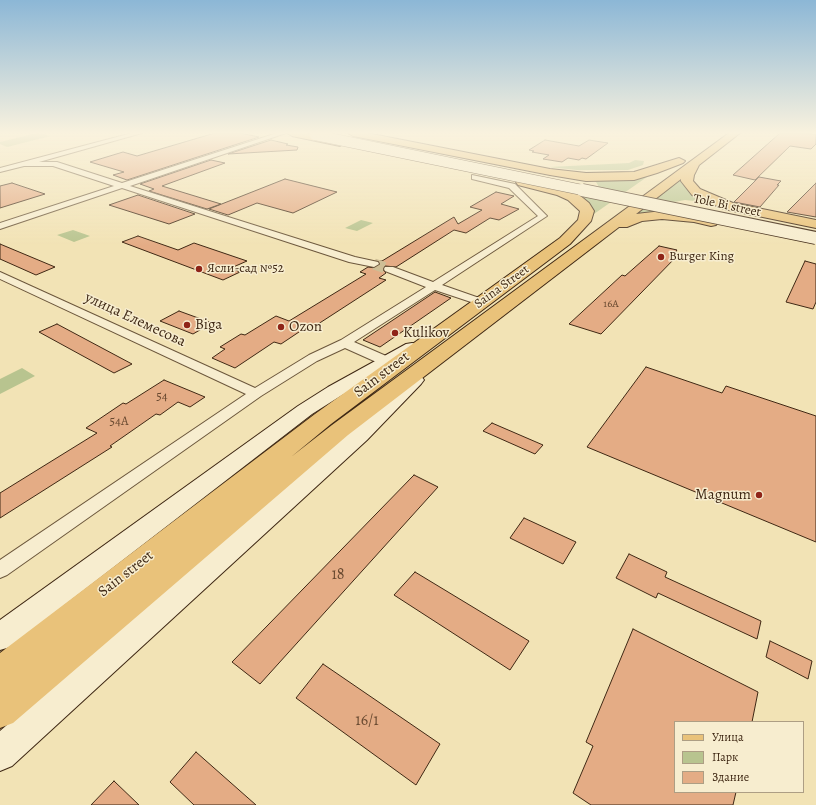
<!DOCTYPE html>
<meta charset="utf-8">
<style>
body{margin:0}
#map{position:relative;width:816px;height:805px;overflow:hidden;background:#f2e3b5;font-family:Alegreya,serif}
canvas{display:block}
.legend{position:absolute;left:674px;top:721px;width:130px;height:72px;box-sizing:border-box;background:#f7edcf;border:1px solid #ad9e84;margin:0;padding:5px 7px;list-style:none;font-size:12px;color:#3f2814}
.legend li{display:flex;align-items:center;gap:8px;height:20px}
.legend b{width:20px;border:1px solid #ad9e84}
</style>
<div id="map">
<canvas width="816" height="805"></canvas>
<ul class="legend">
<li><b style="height:5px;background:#e9c27a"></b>Улица</li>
<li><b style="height:11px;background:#b8c48f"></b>Парк</li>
<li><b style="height:11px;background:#e4ac85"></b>Здание</li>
</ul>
</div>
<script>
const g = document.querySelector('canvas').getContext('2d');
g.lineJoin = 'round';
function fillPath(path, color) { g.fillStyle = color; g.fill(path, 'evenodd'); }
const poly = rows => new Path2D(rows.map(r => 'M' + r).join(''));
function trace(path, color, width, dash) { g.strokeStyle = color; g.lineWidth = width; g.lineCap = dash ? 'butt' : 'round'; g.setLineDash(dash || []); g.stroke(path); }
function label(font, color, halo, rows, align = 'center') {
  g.font = font + ' Alegreya,serif'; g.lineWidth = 3; g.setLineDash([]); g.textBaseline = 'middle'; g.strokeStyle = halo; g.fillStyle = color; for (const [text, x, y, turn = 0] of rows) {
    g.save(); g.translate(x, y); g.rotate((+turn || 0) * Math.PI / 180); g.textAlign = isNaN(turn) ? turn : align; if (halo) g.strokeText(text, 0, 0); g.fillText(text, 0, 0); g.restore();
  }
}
fillPath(poly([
 [37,133,51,136,7,147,0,144,0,142],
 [635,160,644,161,643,165,628,170,577,170,549,167,629,163],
 [647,177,591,216,578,193,599,187,596,182,588,178],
 [680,178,686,188,696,196,713,203,685,200,674,202,666,208,668,213,632,215],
 [361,220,373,223,357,231,345,228],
 [73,230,90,236,74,242,57,235],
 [22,368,35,376,0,394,0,379]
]), '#b8c48f');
const building = poly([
 [215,133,240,133,259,137,127,180,113,175,124,172,90,162,123,152,137,156,215,133],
 [780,133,816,134,816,144,811,149,790,146,755,180,733,175,780,133],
 [271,140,288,144,286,145,298,147,297,150,228,154,271,140],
 [545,140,579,146,589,140,608,143,586,159,582,158,579,160,568,158,562,162,543,159,549,155,532,152,534,151,529,150,545,140],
 [211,160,225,163,162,186,221,204,207,209,149,191,154,189,140,184,211,160],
 [759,177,781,181,777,185,779,185,760,207,734,202,759,177],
 [285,179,337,192,293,213,257,203,228,215,209,209,285,179],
 [12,183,45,194,0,208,0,186,12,183],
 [816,183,816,217,787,212,816,183],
 [496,192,514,196,501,204,519,209,499,220,490,218,466,233,454,230,396,267,385,266,383,270,386,273,379,278,386,280,315,326,311,324,281,344,274,342,235,368,212,358,225,349,220,347,241,334,245,335,276,316,289,321,366,274,360,272,368,267,375,268,380,264,378,261,382,261,454,217,458,224,482,210,470,207,496,192],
 [138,195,195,214,169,224,109,205,138,195],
 [138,236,178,250,194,243,247,261,231,268,240,272,223,280,122,242,138,236],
 [0,244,55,267,36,275,0,259,0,244],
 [659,246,677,250,674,254,678,255,601,334,569,324,622,275,625,276,659,246],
 [805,261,816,264,816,302,813,309,786,302,805,261],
 [435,292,451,298,380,347,363,340,435,292],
 [179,311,212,323,193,334,160,321,179,311],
 [57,324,132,364,114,373,39,332,57,324],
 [646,367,722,393,726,386,816,416,816,542,587,447,646,367],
 [164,380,205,397,190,407,178,402,160,415,156,414,110,446,112,447,0,518,0,493,97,433,86,428,123,403,126,404,164,380],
 [492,423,543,445,535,454,483,431,492,423],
 [414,475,438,487,260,684,232,662,414,475],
 [524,518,576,542,563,564,510,538,524,518],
 [629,554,667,572,665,577,761,621,757,639,658,593,656,598,616,578,629,554],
 [415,572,529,641,510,670,394,595,415,572],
 [633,629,758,692,752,722,675,722,675,792,736,792,733,805,591,805,573,793,593,746,586,742,633,629],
 [770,641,812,661,808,679,766,657,770,641],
 [323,664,440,744,416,785,296,698,323,664],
 [196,752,256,805,194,805,170,782,196,752],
 [114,781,139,805,91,805,114,781]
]);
fillPath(building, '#e4ac85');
trace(building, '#3f2814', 1);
trace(poly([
 [374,264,389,269]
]), '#cebe95', 11, [11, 5.5]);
const street = poly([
 [132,133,142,133,39,162,57,162,122,183,277,133,286,133,130,186,355,257,378,262,379,264,374,267,349,262,122,188,0,229,0,223,114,186,53,166,24,166,0,172,0,168,132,133],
 [472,175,515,184,547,216,442,285,485,300,487,302,485,304,477,304,435,290,354,342,393,359,394,362,393,365,383,365,345,348,317,361,261,396,7,575,0,578,0,560,246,394,0,279,0,272,255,388,309,355,341,340,426,287,385,271,384,269,385,267,393,267,433,282,538,216,509,188,472,179,472,175]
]);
const secondary = poly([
 [412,343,418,344,421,348,418,352,342,395,312,414,10,647,0,650,0,620,298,406,328,387,406,344,412,343],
 [414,374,421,376,424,380,421,384,367,440,12,766,0,771,0,731,351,430,407,376,414,374]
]);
const primary = poly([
 [287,133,306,133,344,141,345,143,340,146,292,136,287,133],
 [348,133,367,133,550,169,586,173,634,172,679,158,685,161,683,163,657,173,634,180,586,181,550,175,353,136,348,133],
 [729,133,740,133,699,165,694,175,693,181,700,189,733,203,816,220,816,228,724,209,692,195,681,181,681,179,636,214,662,211,694,214,716,219,718,222,716,225,711,226,694,222,662,219,642,221,627,227,619,227,348,435,13,723,0,728,0,653,315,414,560,238,578,220,580,211,568,200,557,195,518,185,516,182,518,179,526,179,565,189,578,194,589,203,594,211,591,221,570,244,331,424,291,457,332,425,729,133]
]);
trace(street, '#6c573c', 2);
trace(secondary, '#3f2814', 2);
trace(primary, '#3f2814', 2);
fillPath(street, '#f7edcf');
fillPath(secondary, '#f7edcf');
fillPath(primary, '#e9c27a');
trace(poly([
 [317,133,816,235]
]), '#3f2814', 1);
const secondaryBridgeFar1 = poly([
 [315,135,587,191]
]);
const secondaryBridge = poly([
 [582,190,816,238]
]);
trace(secondaryBridgeFar1, '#3f2814', 11, []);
trace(secondaryBridge, '#3f2814', 14, []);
trace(secondaryBridgeFar1, '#f7edcf', 10);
trace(secondaryBridge, '#f7edcf', 12);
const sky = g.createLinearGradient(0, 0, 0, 246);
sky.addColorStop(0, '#8cb7d6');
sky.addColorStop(0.54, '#f9f2de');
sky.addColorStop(1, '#f9f2de00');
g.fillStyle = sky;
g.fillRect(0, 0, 816, 246);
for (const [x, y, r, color] of [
 [661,257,4,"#8f2418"],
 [199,269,4,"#8f2418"],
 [187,325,4,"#8f2418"],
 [281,327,4,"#8f2418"],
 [395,333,4,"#8f2418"],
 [759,495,4,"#8f2418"]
]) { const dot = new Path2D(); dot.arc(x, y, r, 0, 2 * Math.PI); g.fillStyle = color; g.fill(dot); trace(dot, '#f7edcf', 1.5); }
label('11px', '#684930', null, [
 ["16А",611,304]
]);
label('13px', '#3f2814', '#f7edcf', [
 ["Tole Bi street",727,206,12],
 ["Saina Street",502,287,-36]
]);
label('13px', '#3f2814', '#f7edcf', [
 ["Burger King",669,257],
 ["Ясли-сад №52",207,269]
], 'left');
label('13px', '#684930', null, [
 ["54",162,397],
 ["54А",119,422]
]);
label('15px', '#3f2814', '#f7edcf', [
 ["улица Елемесова",135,320,25],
 ["Sain street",382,375,-37],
 ["Sain street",126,574,-38]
]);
label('15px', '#3f2814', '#f7edcf', [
 ["Biga",195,325],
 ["Ozon",289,327],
 ["Kulikov",403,333],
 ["Magnum",751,495,"right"]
], 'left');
label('16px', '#684930', null, [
 ["18",338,575],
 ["16/1",367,721]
]);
</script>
